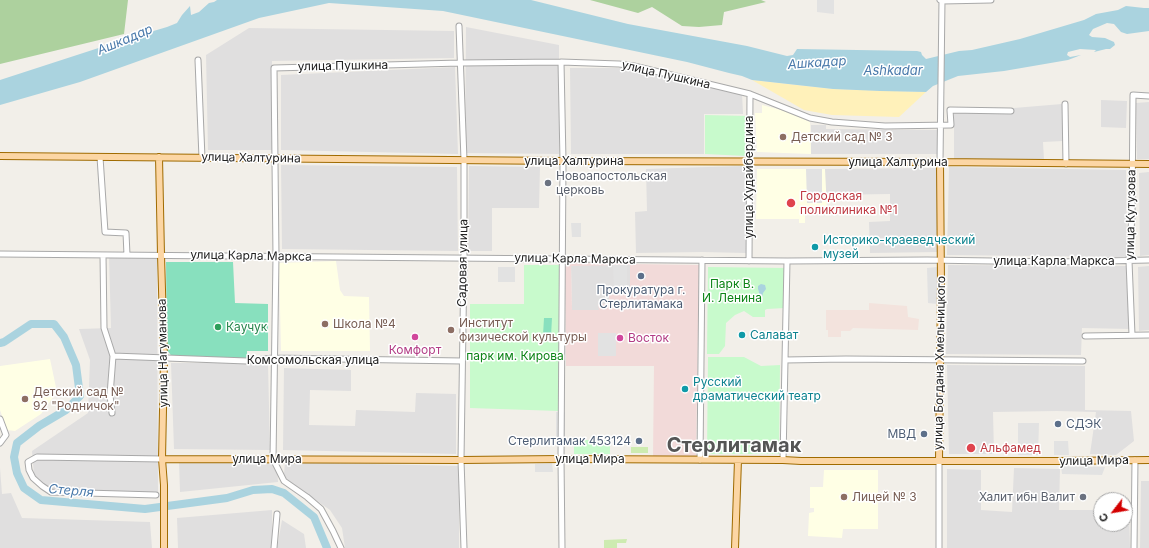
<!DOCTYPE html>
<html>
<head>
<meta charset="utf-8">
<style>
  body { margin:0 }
  #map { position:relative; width:1149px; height:548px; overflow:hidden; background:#f2efe9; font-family:Inter,sans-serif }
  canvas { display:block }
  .north { position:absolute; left:1093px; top:492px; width:40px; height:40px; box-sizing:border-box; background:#fff; border:1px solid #a7a7a7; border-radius:50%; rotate:239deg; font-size:11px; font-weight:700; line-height:16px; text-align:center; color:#222 }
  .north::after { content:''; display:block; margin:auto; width:14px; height:18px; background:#d40000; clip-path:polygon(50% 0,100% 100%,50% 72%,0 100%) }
</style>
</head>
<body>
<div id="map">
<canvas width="1149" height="548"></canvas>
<div class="north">С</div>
</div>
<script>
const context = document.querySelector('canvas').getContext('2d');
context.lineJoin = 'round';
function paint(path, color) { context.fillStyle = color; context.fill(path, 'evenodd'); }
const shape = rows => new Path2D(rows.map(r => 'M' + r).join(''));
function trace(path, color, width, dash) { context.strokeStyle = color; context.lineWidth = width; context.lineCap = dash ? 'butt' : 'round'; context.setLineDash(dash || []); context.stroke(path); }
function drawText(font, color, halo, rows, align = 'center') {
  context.font = font + ' Inter,sans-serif'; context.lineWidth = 3; context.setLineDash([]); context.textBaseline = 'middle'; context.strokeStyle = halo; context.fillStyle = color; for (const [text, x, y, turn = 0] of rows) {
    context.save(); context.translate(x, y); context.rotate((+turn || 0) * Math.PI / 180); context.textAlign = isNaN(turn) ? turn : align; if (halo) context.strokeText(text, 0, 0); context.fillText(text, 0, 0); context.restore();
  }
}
paint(shape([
  [466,27,559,45,559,154,465,153],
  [249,28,454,31,454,58,272,61,272,150,208,150,206,55],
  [455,67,458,154,281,150,281,75],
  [570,68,635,68,742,93,743,114,704,114,704,154,571,154],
  [1101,100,1127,101,1126,128,1101,127],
  [1149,102,1149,159,1137,159,1136,103],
  [1062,104,1063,141,1043,142,1044,160,954,159,954,113],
  [811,125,826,125,826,129,937,130,937,154,811,154],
  [281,165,457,167,458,251,282,249],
  [469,166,540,167,539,208,492,208,492,251,468,251],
  [746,166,746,253,702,252,636,253,635,212,647,211,646,169,708,167],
  [949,167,1126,170,1127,257,947,255],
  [937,168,938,252,870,253,869,222,890,221,890,194,825,195,825,169],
  [1149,172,1149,255,1140,256,1139,173],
  [109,256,157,258,158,493,50,489,34,475,32,451,88,413,90,360,79,329,111,328],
  [571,265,630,265,630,293,610,293,609,300,599,310,572,311],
  [948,265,1129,266,1131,329,1082,328,1081,355,946,354],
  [1149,266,1149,330,1139,331,1138,267],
  [171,363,268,363,270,450,174,449],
  [947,365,1085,366,1085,410,1131,411,1134,441,1116,455,1090,454,1096,412,1057,411,993,412,994,454,949,454],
  [284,368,351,370,351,391,310,390,309,425,355,426,356,410,415,412,416,393,456,394,456,454,283,450],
  [179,461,277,463,278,482,180,492],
  [285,462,459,466,459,548,345,548,342,528,330,510,286,479,284,474],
  [0,468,2,494,11,493,22,518,150,522,152,548,0,548],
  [1014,468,1060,469,1059,510,1101,510,1101,524,1125,524,1125,509,1129,509,1130,548,947,548,947,469,981,470,981,510,1012,512],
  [1141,481,1149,481,1149,548,1140,548],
  [272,510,272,548,178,548,177,518],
  [282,520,304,534,306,548,277,548]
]), '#e0dfdf');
paint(shape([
  [565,263,699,265,696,457,653,457,654,366,566,366],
  [630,265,630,293,609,293,609,301,606,304,598,304,599,310,572,310,571,266]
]), '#f2dad9');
paint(shape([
  [762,105,785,111,810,122,811,154,757,152,755,113,762,113],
  [757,169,825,169,827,210,805,210,805,223,799,223,799,219,756,219],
  [336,261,340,290,344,296,369,297,370,351,281,351,279,263],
  [50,359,57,392,41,414,15,431,7,430,0,410,0,366],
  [824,470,878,470,878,529,843,529,842,538,808,536,809,513,814,512,814,508,810,508,810,487,823,487]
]), '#ffffe5');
paint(shape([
  [869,303,907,306,908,317,919,319,918,330,853,328,850,331,841,331,841,337,828,337,828,330,826,330,826,310,869,310]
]), '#f3e3dd');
paint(shape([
  [631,447,648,447,648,453,631,453],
  [627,539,626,543,617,543,617,548,604,548,604,540]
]), '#cdebb0');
paint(shape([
  [0,0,128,0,124,34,0,64],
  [590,0,761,0,766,2,724,12,722,25,699,27,682,26,652,7,638,13]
]), '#add19e');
paint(shape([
  [752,80,833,89,926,92,899,117,832,115,804,110]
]), '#fff1ba');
paint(shape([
  [705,115,747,116,746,156,705,154],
  [524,265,560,265,559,411,470,408,470,304,524,304],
  [708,267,786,268,785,308,767,309,765,310,765,317,753,317,744,311,735,315,726,323,725,346,719,354,707,354],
  [708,357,744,357,761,366,780,365,779,454,707,454],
  [574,440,610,440,610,454,574,454]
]), '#c8facc');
paint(shape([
  [166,262,233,262,235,303,268,304,268,351,247,351,247,359,173,358,167,350],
  [544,318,552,318,551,336,543,335]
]), '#88e0be');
paint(shape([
  [817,0,834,0,834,14,817,12],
  [806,169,822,169,822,203,807,203],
  [571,223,581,223,581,237,572,237],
  [613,265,627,265,627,290,614,290],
  [498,267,515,267,515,282,498,282],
  [937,267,937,304,928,303,927,268],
  [598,333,616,333,616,356,598,356],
  [556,412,565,412,565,443,556,444],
  [1018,423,1039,423,1038,455,1018,455],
  [1054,441,1068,441,1069,455,1054,455],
  [552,463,553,472,535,472,535,464],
  [1061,466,1105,467,1102,475,1062,474]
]), '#e2e2e2');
paint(shape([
  [217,0,531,0,628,24,747,46,787,56,793,55,797,49,917,51,921,52,922,55,926,59,959,51,972,50,1020,39,1084,20,1096,14,1118,10,1126,6,1144,8,1149,8,1149,31,1127,34,1121,32,1114,24,1107,23,1093,29,1089,35,1092,37,1105,38,1114,42,1115,45,1110,49,1106,49,1094,52,1096,50,1080,49,1068,52,1067,55,1070,57,1081,55,1068,60,1004,71,958,76,933,86,926,92,880,91,833,89,752,80,742,76,729,73,687,62,443,11,329,3,259,18,80,82,0,105,0,80,117,42,126,41,130,38,167,27,177,23,182,15,190,6,191,15,199,12,209,3,214,2],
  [761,284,765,285,766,289,763,293,761,303,759,304,758,302,759,292,758,289,758,286]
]), '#aad3df');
trace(shape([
  [0,343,4,342,31,324,54,324,64,337,76,365,80,396,66,410,39,426,17,443,14,457,17,473,24,488,41,500,145,509,227,498,253,490,272,489,284,493,314,517,327,548]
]), '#aad3df', 8);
const minor = shape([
  [940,0,942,1,991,0],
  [459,26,464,160,464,258,461,460,464,548],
  [198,60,202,158],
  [561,62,563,161,561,459,562,548],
  [1065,104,1066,164],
  [100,157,105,232,126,233,127,255],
  [940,162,942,0],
  [0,254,787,261,927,260,1058,262,1149,260],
  [103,255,104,328,113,356,247,361,273,358,462,361],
  [749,261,750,94],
  [1132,335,1129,261,1132,215,1133,95,1149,96],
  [1085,336,1149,335],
  [785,360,846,359,1083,361],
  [112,413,110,395,113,356],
  [0,419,6,435,0,443],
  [700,460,702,260],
  [783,460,787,261],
  [156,495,51,492,42,486,33,478,29,470,28,462,37,457,162,459],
  [274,548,277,514],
  [341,548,333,531,321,509,307,497,284,481,273,459,276,257,274,68,460,63,561,62,619,64,634,66,750,94,810,118,832,122,885,126,951,125,950,110,1011,111],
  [939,548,939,461],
  [1134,548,1135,460]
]);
const major = shape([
  [0,156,563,161,940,162,1149,164],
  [159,157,161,255,164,359,162,459,164,485,164,548],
  [162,459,461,460,561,459,783,460,801,461,1059,461,1149,460],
  [939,461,941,285,940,162],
  [735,548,738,460]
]);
trace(minor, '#a9a9a9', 7);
trace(major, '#a06b00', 8);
trace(minor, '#fff', 5);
trace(major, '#fcd6a4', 6);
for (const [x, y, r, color] of [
  [783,137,4,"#8d6e63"],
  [548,183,4,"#6b7280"],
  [791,203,5,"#e0444e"],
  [815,247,4,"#0f9aa8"],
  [641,276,4,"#5c6f8a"],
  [325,324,4,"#8d6e63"],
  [218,327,4,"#2e9e5b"],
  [451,330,4,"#8d6e63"],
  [742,335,4,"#0f9aa8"],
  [415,337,4,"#d1479c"],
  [620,338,4,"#d1479c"],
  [685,389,4,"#0f9aa8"],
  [25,399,4,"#8d6e63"],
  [1058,424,4,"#5c6f8a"],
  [924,434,4,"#5c6f8a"],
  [639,441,4,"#5c6f8a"],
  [971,448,5,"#e0444e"],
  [844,497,4,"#8d6e63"],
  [1083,497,4,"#6b7280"]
]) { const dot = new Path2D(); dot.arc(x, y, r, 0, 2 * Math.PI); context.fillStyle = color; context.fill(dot); trace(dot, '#fff', 1.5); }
drawText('12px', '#222', '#fff', [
  ["улица Пушкина",343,66,-1],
  ["улица Пушкина",666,75,13],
  ["улица Халтурина",251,158,1],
  ["улица Халтурина",574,161],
  ["улица Халтурина",898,162],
  ["улица Худайбердина",749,177,-90],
  ["улица Кутузова",1131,215,-89],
  ["улица Карла Маркса",251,256,1],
  ["улица Карла Маркса",575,259,1],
  ["улица Карла Маркса",1054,261],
  ["Садовая улица",463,263,-89],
  ["улица Нагуманова",163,353,-91],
  ["Комсомольская улица",313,360],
  ["улица Богдана Хмельницкого",940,363,-89],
  ["улица Мира",267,459],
  ["улица Мира",590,459],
  ["улица Мира",1094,461,-1]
]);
drawText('12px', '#785e54', '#fff', [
  ["Детский сад № 3",791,137],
  ["Институт",459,323],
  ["физической культуры",459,337],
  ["Школа №4",333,324],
  ["Детский сад №",33,392],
  ["92 \"Родничок\"",33,406],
  ["Лицей № 3",852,497]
], 'left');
drawText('12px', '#5b616d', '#fff', [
  ["Новоапостольская",556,176],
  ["церковь",556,190],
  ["Халит ибн Валит",1075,497,"right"]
], 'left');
drawText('12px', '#be3a42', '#fff', [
  ["Городская",800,196],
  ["поликлиника №1",800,210],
  ["Альфамед",980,448]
], 'left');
drawText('12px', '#0d838f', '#fff', [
  ["Историко-краеведческий",823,240],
  ["музей",823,254],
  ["Салават",750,335],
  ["Русский",693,382],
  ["драматический театр",693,396]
], 'left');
drawText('12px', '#0c8416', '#fff', [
  ["Парк В.",732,284],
  ["И. Ленина",732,298],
  ["парк им. Кирова",515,356]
]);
drawText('12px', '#4e5e75', '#fff', [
  ["Прокуратура г.",641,290,"center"],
  ["Стерлитамака",641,304,"center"],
  ["СДЭК",1066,424,"left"],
  ["МВД",916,434],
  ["Стерлитамак 453124",631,441]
], 'right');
drawText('12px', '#27864d', '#fff', [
  ["Каучук",226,327]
], 'left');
drawText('12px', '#b23c85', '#fff', [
  ["Восток",628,338],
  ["Комфорт",415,350,"center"]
], 'left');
drawText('italic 13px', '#4a7aab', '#fff', [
  ["Ашкадар",125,40,-23],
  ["Ашкадар",817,63,-4],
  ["Ashkadar",893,71],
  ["Стерля",71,491,5]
]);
drawText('bold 20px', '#555', '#fff', [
  ["Стерлитамак",734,446]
]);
</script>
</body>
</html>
